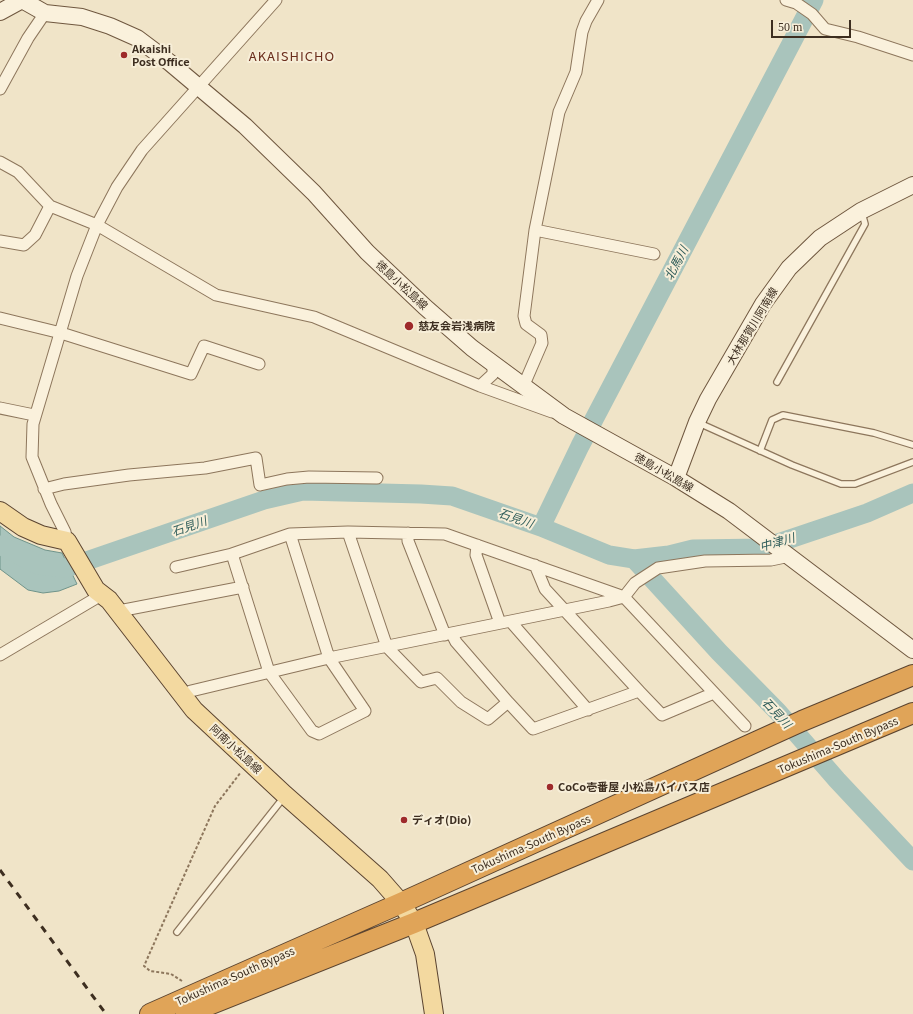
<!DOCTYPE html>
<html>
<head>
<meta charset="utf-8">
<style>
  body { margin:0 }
  #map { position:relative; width:913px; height:1014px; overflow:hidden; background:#f0e4c8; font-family:Georgia,serif }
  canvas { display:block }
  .scale { position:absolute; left:771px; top:20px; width:80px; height:18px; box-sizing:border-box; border:2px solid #3d2e20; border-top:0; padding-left:5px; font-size:12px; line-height:14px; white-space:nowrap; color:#3d2e20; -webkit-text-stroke:3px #f7eed8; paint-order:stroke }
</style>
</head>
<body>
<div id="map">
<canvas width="913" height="1014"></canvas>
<div class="scale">50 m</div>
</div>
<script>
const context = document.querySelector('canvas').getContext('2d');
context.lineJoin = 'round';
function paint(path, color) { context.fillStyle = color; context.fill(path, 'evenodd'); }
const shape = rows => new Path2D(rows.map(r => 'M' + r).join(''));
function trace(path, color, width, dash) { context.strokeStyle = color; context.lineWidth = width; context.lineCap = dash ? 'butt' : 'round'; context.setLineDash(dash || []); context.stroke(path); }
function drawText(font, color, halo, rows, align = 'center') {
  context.font = font + ' Georgia,"Noto Sans JP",serif'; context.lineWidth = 4; context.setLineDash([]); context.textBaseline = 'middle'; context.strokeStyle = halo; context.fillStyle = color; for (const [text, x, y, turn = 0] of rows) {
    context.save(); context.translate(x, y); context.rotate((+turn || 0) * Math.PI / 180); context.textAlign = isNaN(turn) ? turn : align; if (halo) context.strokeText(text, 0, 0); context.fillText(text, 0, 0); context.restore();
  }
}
const water = shape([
  [0,526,14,537,45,550,62,553,77,584,59,591,43,593,28,590,0,569,0,526]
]);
paint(water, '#a9c4bc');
trace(water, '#6f938a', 1);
trace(shape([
  [541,527,580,446,814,0],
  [0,545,38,565,66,568,264,500,303,491,421,494,452,496,541,527,609,555,634,559,669,555,693,549,763,548,867,513,913,493],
  [635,560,719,652,778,712,837,780,913,861]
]), '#a9c4bc', 19);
const lane = shape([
  [777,382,865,224,862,213],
  [699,423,792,465,841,484,855,484,913,462],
  [760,451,772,420,783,415,874,433,913,445],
  [177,932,284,797]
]);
const street = shape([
  [786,0,796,3,812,14,825,29,858,37,913,55],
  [0,89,28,38,45,13],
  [0,162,18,172,50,206],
  [535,230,654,254],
  [0,241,24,245,35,235,50,206,97,225,216,295,314,317,480,386,552,412],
  [0,318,61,333,191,374,204,346,259,364],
  [480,386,493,374,493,364],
  [523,387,542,343,541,335,526,324,524,316,535,230,559,112,576,72,582,32,586,21,598,0],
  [0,408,34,415],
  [44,489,64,484,129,475,205,468,256,458,260,485,287,479,309,477,377,478],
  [348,532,387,647,421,682,437,678,461,702,488,719,508,702,456,642,452,634],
  [408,533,408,541,445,635],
  [290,534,329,658,365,711,319,734,312,731,269,672,232,554,290,534,348,532,445,534,624,597,745,726],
  [67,541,65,532,51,504,32,457,33,424,77,276,97,225,117,187,142,150,276,0],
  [477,545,476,555,500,623],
  [176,567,232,554],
  [119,613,124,610,243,587],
  [511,622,588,710],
  [0,655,103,594],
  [639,691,662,715,714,693],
  [183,696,191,691,329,658,609,601,624,597,635,583,658,568,705,561,771,560,790,556],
  [508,702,533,729,639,691,545,589,535,565]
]);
const secondary = shape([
  [22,0,45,13,82,17,110,26,137,38,169,62,245,126,314,193,367,252,425,307,472,348,564,416,676,478,729,511,913,650],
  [0,12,22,0],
  [676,478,697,422,708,399,763,304,789,268,820,238,861,211,913,185]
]);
const primary = shape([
  [0,511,23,527,41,535,67,541,96,590,109,600,194,710,285,795,380,879,401,903,414,923,425,954,434,1014]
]);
const highway = shape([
  [150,1014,401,903,802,721,913,675],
  [186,1014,414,923,913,713]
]);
trace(lane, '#8d765c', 8);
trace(street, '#8d765c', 13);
trace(secondary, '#6f573f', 18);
trace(primary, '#5b4430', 20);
trace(highway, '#5b4430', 22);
trace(shape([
  [182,981,171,974,150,971,144,966,215,806,241,772]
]), '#8d765c', 2, [3, 2]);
trace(lane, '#faf1dc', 5.5);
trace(street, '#faf1dc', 11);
trace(secondary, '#faf1dc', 16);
trace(primary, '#f3d9a0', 18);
trace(highway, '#e0a458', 20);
trace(shape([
  [0,870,106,1014]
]), '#3d2e20', 3, [7, 7]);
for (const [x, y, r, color] of [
  [124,55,4,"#9e2a2b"],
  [409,326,5,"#9e2a2b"],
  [550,787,4,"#9e2a2b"],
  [404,820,4,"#9e2a2b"]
]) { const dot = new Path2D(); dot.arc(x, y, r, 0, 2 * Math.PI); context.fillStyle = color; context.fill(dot); trace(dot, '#f7eed8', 1.5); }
drawText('bold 11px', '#3d2e20', '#f7eed8', [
  ["Akaishi",132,49],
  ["Post Office",132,62],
  ["慈友会岩浅病院",418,326],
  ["CoCo壱番屋 小松島バイパス店",558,787],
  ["ディオ(Dio)",412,820]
], 'left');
drawText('11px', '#3d2e20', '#f7eed8', [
  ["徳島小松島線",402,285,43],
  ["大林那賀川阿南線",752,326,-59],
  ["徳島小松島線",664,472,30],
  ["Tokushima-South Bypass",838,745,-23],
  ["阿南小松島線",236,749,43],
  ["Tokushima-South Bypass",531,844,-24],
  ["Tokushima-South Bypass",235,976,-24]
]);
drawText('italic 12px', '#2f5d5a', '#f7eed8', [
  ["北馬川",676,263,-62],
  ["石見川",516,518,19],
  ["石見川",189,526,-19],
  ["中津川",777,542,-16],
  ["石見川",777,713,47]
]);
context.letterSpacing = '1px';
drawText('13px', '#6b2e1e', '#f7eed8', [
  ["AKAISHICHO",292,56]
]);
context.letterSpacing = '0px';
</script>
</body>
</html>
